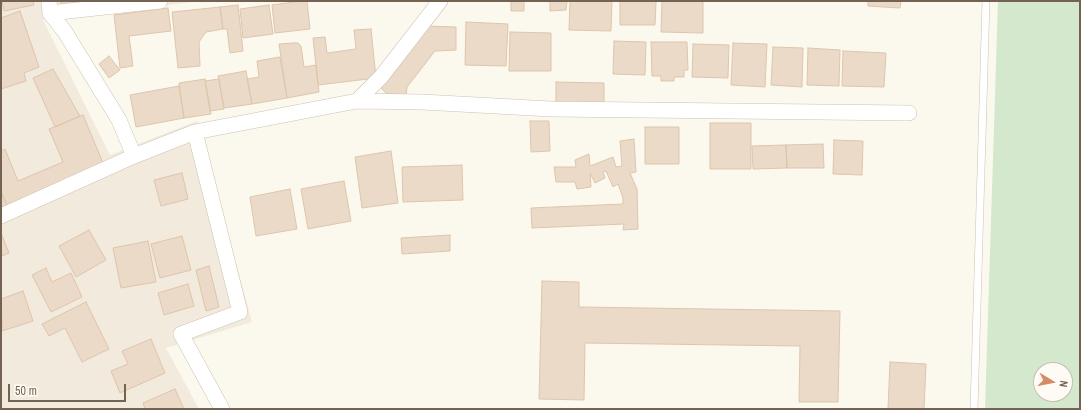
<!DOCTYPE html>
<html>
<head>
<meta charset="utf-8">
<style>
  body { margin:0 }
  #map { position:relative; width:1081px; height:410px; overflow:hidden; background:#fbf8ee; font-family:"Archivo Narrow",sans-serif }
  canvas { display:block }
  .frame { position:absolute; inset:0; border:2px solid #746352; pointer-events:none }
  .north { position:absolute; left:1033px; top:362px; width:40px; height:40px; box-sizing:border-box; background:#fefbf4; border:1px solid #c7beb3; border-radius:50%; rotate:100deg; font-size:11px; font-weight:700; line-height:16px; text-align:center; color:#746352 }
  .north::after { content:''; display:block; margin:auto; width:14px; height:18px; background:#d58b63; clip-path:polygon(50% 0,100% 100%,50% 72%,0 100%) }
  .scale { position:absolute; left:8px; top:384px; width:118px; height:18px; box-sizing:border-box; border:2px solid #746352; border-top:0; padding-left:5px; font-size:12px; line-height:14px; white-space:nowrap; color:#746352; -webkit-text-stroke:3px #fefbf4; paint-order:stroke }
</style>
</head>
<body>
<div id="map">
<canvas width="1081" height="410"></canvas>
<div class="frame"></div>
<div class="north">N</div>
<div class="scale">50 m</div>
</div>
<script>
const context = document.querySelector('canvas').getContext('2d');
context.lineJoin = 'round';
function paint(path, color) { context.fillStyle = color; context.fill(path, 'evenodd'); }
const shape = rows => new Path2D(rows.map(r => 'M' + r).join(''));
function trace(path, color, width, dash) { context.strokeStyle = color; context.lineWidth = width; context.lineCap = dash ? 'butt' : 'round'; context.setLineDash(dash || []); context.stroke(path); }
paint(shape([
  [1,1,201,1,43,20,110,155,197,121,252,322,166,348,199,409,1,409]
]), '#f2ebdd');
paint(shape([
  [998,1,1080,1,1080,409,985,409],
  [1041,370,1065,370,1065,394,1041,394]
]), '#d4e8cd');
const building = shape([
  [2,1,33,1,34,5,4,11,2,1],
  [61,1,114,1,61,8,61,1],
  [301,1,307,1,310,29,275,33,272,5,301,1],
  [511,1,524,1,524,11,511,11,511,1],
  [550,1,567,1,566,10,550,11,550,1],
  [570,1,612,1,611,31,569,30,570,1],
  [620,1,656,1,655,25,620,25,620,1],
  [662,1,703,1,703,33,661,32,662,1],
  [868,1,901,1,900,8,868,6,868,1],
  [238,5,243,51,230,53,227,29,223,29,220,7,238,5],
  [269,5,273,34,243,38,240,9,269,5],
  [220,7,223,29,206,32,199,42,200,66,178,68,172,12,220,7],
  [168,8,171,31,129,36,133,66,120,68,114,15,168,8],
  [20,11,39,67,24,73,26,81,1,89,1,18,20,11],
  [466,22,508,24,506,66,465,65,466,22],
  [425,26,456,27,456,50,435,51,407,87,406,95,387,94,382,89,383,79,425,26],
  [371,29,376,78,318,85,313,38,325,37,327,53,356,49,354,30,371,29],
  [510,32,551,33,551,71,509,71,510,32],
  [614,41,646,42,645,75,613,74,614,41],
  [651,42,687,42,688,70,684,70,684,77,674,77,674,81,661,81,661,76,652,76,651,42],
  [294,43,298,43,301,46,304,67,316,65,319,92,287,98,279,44,294,43],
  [733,43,767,44,765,87,731,85,733,43],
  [693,44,729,45,728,78,692,77,693,44],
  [773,47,803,48,802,87,771,85,773,47],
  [808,48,840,50,839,86,807,85,808,48],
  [843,51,886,53,884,87,842,86,843,51],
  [109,56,120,70,109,78,99,64,109,56],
  [280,57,287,98,252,104,247,79,259,77,257,61,280,57],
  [53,69,80,116,55,127,33,78,53,69],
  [246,71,252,104,224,108,218,76,246,71],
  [205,79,211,114,184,118,179,83,205,79],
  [219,79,224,109,210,111,205,81,219,79],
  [556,82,604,83,604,106,556,105,556,82],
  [179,86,184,118,136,127,130,95,179,86],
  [83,115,103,163,7,205,1,192,1,151,5,149,18,181,63,162,49,129,83,115],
  [530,121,549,121,550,151,531,152,530,121],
  [710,123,751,123,751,169,710,169,710,123],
  [645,127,679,127,679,164,645,164,645,127],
  [634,139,636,172,630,173,637,189,638,229,623,230,624,224,532,228,531,208,623,204,623,198,618,184,613,187,606,171,603,172,605,178,595,183,590,173,591,187,577,189,575,182,556,182,554,167,576,167,575,160,589,154,590,166,613,157,616,167,622,166,620,141,634,139],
  [834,140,863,141,862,175,833,174,834,140],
  [823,144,824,168,787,168,786,145,823,144],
  [786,145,787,168,753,169,752,146,786,145],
  [391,151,398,203,362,208,355,157,391,151],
  [462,165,463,200,403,202,402,167,462,165],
  [182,173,188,199,161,206,154,180,182,173],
  [344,181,351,221,308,229,301,189,344,181],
  [290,189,297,229,256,236,250,197,290,189],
  [1,192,7,205,1,207,1,192],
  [89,230,106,260,76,277,59,246,89,230],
  [1,233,9,253,1,256,1,233],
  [450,235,450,251,402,254,401,238,450,235],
  [182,236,191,270,160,278,151,244,182,236],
  [148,241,156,282,121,288,113,248,148,241],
  [209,266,219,307,206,311,196,270,209,266],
  [46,268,52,282,71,273,82,297,51,312,32,275,46,268],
  [542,281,579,282,579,307,840,311,838,402,799,402,800,346,585,343,584,400,539,399,542,281],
  [188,284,194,306,164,315,158,293,188,284],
  [23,291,33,321,2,331,1,299,23,291],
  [86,302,109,349,82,362,65,328,49,336,42,324,86,302],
  [151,339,165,373,120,393,111,371,128,364,122,351,151,339],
  [890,362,926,364,924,409,888,409,890,362],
  [175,389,184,409,145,409,143,403,175,389]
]);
paint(building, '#ebdac7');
trace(building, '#dec5ab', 1);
const service = shape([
  [974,409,986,1]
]);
const minor = shape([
  [49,1,50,13,65,32,119,120,134,156],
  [50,13,160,1],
  [357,101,422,102,551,109,909,113],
  [195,132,240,312,181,334,222,409],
  [1,216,134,156,195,132,357,101,381,77,440,1]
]);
trace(service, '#cdc2b4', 8);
trace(minor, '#cdc2b4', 16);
trace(service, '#fff', 7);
trace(minor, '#fff', 15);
</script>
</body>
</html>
